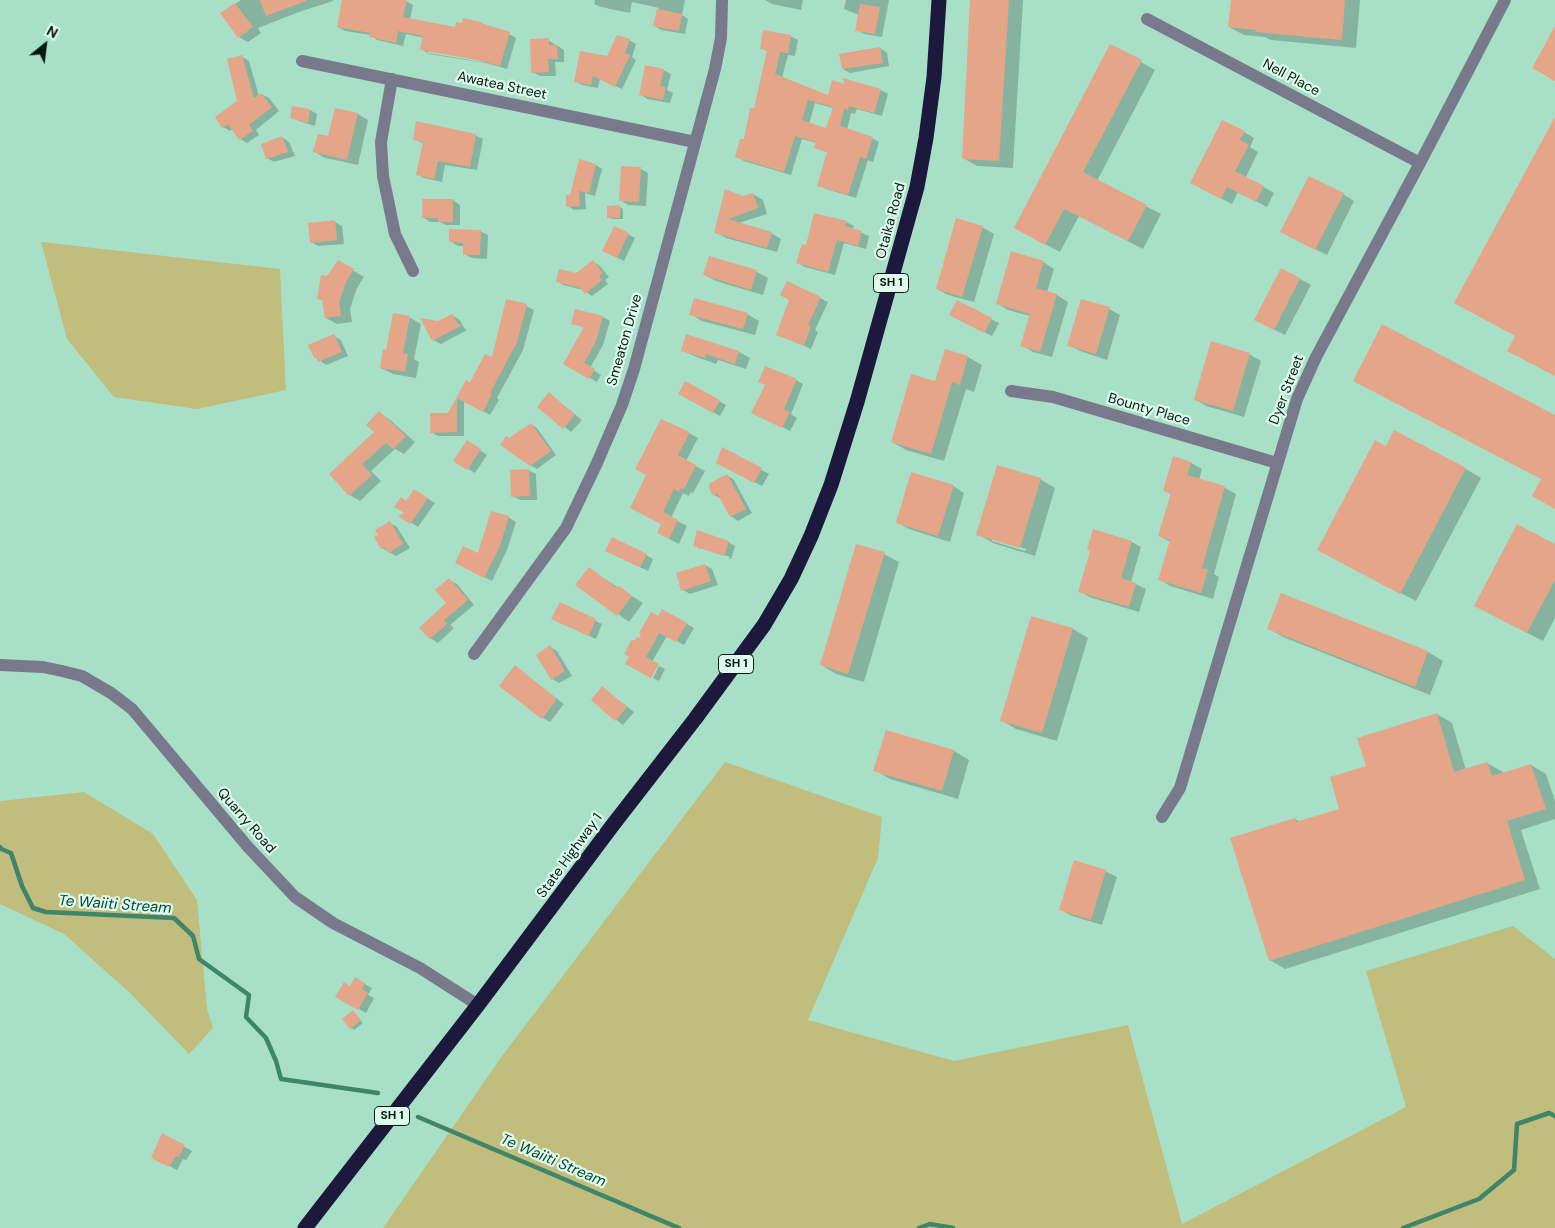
<!DOCTYPE html>
<html>
<head>
<meta charset="utf-8">
<style>
  body { margin:0 }
  #map { position:relative; width:1555px; height:1228px; overflow:hidden; background:#a8e0c7; font-family:"DM Sans",sans-serif }
  canvas { display:block }
  .north { position:absolute; left:20px; top:20px; width:50px; height:50px; -webkit-text-stroke:4px #defaed; paint-order:stroke; rotate:29deg; font-size:14px; font-weight:700; line-height:20px; text-align:center; color:#041911 }
  .north::after { content:''; display:block; margin:auto; width:18px; height:22px; background:#041911; clip-path:polygon(50% 0,100% 100%,50% 72%,0 100%) }
</style>
</head>
<body>
<div id="map">
<canvas width="1555" height="1228"></canvas>
<div class="north">N</div>
</div>
<script>
const context = document.querySelector('canvas').getContext('2d');
context.lineJoin = 'round';
function paint(path, color) { context.fillStyle = color; context.fill(path, 'evenodd'); }
const shape = rows => new Path2D(rows.map(r => 'M' + r).join(''));
function trace(path, color, width, dash) { context.strokeStyle = color; context.lineWidth = width; context.lineCap = dash ? 'butt' : 'round'; context.setLineDash(dash || []); context.stroke(path); }
function drawText(font, color, halo, rows, align = 'center') {
  context.font = font + ' "DM Sans",sans-serif'; context.lineWidth = 4.5; context.setLineDash([]); context.textBaseline = 'middle'; context.strokeStyle = halo; context.fillStyle = color; for (const [text, x, y, turn = 0] of rows) {
    context.save(); context.translate(x, y); context.rotate((+turn || 0) * Math.PI / 180); context.textAlign = isNaN(turn) ? turn : align; if (halo) context.strokeText(text, 0, 0); context.fillText(text, 0, 0); context.restore();
  }
}
paint(shape([
  [41,242,280,269,286,390,197,409,114,397,67,339],
  [725,762,882,817,878,858,808,1020,954,1061,1128,1025,1182,1224,1406,1107,1366,971,1513,926,1555,959,1555,1228,383,1228,502,1056],
  [84,792,153,834,197,900,207,1009,213,1028,189,1054,130,993,64,934,0,904,0,801]
]), '#c0bd7d');
paint(shape([
  [241,0,333,0,333,1,299,12,258,28,261,33,248,42,239,37,222,13],
  [343,0,406,1,413,5,410,20,456,29,488,27,509,34,516,38,507,69,486,63,429,54,421,49,424,38,406,34,403,46,377,40,371,35,345,31,338,27],
  [428,50,484,59,483,62,428,53],
  [595,0,685,0,682,15,688,19,685,34,661,30,655,26,659,8,632,2,630,13,601,7,594,4],
  [765,0,803,0,801,10,772,4],
  [846,0,889,0,882,37,864,34,857,30,859,15,844,9],
  [971,0,1023,0,1013,168,977,166,963,158],
  [1232,0,1360,0,1356,48,1271,40,1265,37,1244,35,1229,27],
  [790,36,798,40,795,56,788,55,782,78,829,96,846,85,881,90,888,94,882,116,857,109,855,114,851,113,847,130,872,138,879,142,873,162,868,160,856,198,826,189,818,185,828,153,816,147,817,143,802,139,791,175,744,161,737,157,744,141,755,110,768,52,762,48],
  [815,103,833,108,827,129,809,124],
  [548,40,564,50,564,62,555,62,556,76,540,76,532,72],
  [629,40,636,44,632,57,636,60,622,89,600,79,598,88,582,85,576,81],
  [880,48,887,53,889,66,850,73,843,69],
  [241,56,249,61,259,96,261,94,269,98,279,111,256,130,259,135,247,143,240,139,233,129,230,131,223,127,239,102],
  [1141,62,1155,70,1097,181,1161,214,1143,249,1079,216,1060,252,1030,236],
  [663,70,671,74,667,90,673,93,670,103,647,99,640,94],
  [293,107,310,110,317,114,315,126,299,121,291,117],
  [358,114,368,120,358,165,325,158,315,152],
  [1244,132,1254,138,1250,147,1258,152,1246,177,1274,193,1267,207,1238,192,1232,204,1202,189],
  [475,135,483,139,477,170,445,165,442,182,424,178,417,174,424,144,414,139],
  [282,137,289,142,295,156,274,162,267,158],
  [580,161,596,165,602,169,595,196,585,193,586,209,574,210,568,206],
  [641,169,648,173,646,206,628,205,620,200],
  [753,194,763,200,767,214,739,223,771,233,781,239,777,252,726,238,716,232,743,198],
  [1343,194,1354,201,1327,255,1293,238],
  [423,200,453,200,460,205,460,225,446,225,440,222,430,222,423,217],
  [620,207,623,209,623,219,612,219,608,217],
  [335,222,342,226,344,244,318,246,311,242],
  [846,222,854,226,853,229,869,236,866,249,844,243,835,275,805,267,798,263,807,246],
  [982,227,994,234,974,302,948,295,937,289],
  [480,231,488,235,487,259,472,258,464,254,464,246,458,246,450,241],
  [628,234,635,238,624,261,603,251],
  [710,258,757,272,768,278,763,295,716,281,705,275],
  [339,262,364,277,357,288,350,309,352,322,337,324,326,318,323,301,319,299,328,278],
  [593,262,599,265,609,277,605,280,608,284,592,296,583,290,563,285,557,281,577,275],
  [1043,262,1054,269,1047,292,1057,295,1068,302,1052,357,1033,352,1022,345,1030,316,1008,310,997,303],
  [1282,269,1311,285,1285,335,1267,326],
  [820,298,828,302,815,330,818,332,811,349,777,334],
  [526,306,534,310,523,350,497,398,499,400,490,415,464,401,464,436,438,436,431,432,449,414,467,382,471,384,493,359],
  [1109,309,1120,315,1107,360,1080,351,1069,345],
  [691,314,747,314,759,321,755,335,702,321],
  [452,315,460,320,464,328,467,330,441,344,433,340],
  [409,317,421,324,414,359,419,362,416,378,393,374,381,368,387,351],
  [603,317,610,321,603,345,590,368,601,375,597,382,565,363,585,328,573,323],
  [958,319,991,319,999,323,992,336],
  [334,336,341,340,348,356,326,365,315,357],
  [682,350,739,352,750,358,746,369,718,360,716,364,694,356],
  [946,350,968,357,982,365,974,392,966,389,944,461,906,450,892,442,936,383],
  [1249,354,1261,361,1244,417,1206,406,1195,399],
  [796,380,803,384,791,414,797,418,790,431,760,416],
  [686,383,726,405,720,416,679,394],
  [550,394,582,420,571,432,539,407],
  [379,413,389,419,415,442,404,454,395,449,371,471,381,481,360,501,350,495,330,474,376,432],
  [531,424,537,428,556,455,537,469,530,465,510,439],
  [689,433,698,438,686,461,705,471,693,493,691,492,689,496,683,493,671,518,687,526,679,544,667,538,662,524,632,508],
  [474,446,487,455,475,473,468,469],
  [1387,447,1466,469,1481,478,1416,601,1334,558],
  [723,449,769,474,762,486,725,467],
  [1174,458,1191,463,1202,469,1199,480,1225,488,1236,494,1214,574,1219,577,1213,599,1170,586,1159,579,1170,542,1160,536,1172,495,1164,490],
  [528,470,536,474,537,500,520,500,512,496],
  [727,475,734,480,752,513,738,521,731,516,722,499,714,495],
  [1040,479,1055,488,1035,556,993,543,978,534],
  [992,538,1026,549,1025,551,992,541],
  [953,486,964,493,950,542,909,529,898,523],
  [422,495,435,503,418,527,401,516,406,513,407,502],
  [508,517,516,522,507,550,492,581,464,567,478,555],
  [390,523,397,527,410,548,396,556,382,548],
  [728,542,735,546,731,559,729,559,730,557,700,547,700,549,694,545],
  [1132,542,1141,547,1131,582,1146,589,1139,612,1089,597,1080,591],
  [1555,546,1555,618,1543,641,1491,614],
  [884,554,899,562,864,682,836,674,821,665],
  [614,555,646,555,653,559,648,571],
  [705,565,712,569,718,585,690,594,683,590],
  [589,569,643,603,629,622,577,585],
  [449,580,457,584,474,605,450,625,454,628,438,643,430,638,447,603],
  [1282,595,1428,652,1443,661,1430,695,1283,637,1268,628],
  [561,604,602,624,596,639,558,622],
  [663,610,694,628,684,645,667,636,652,662,650,677,635,643,639,640],
  [1032,617,1073,629,1088,638,1057,741,1016,729,1001,720],
  [550,647,557,651,572,676,559,683,552,679],
  [659,666,665,669,659,681,653,678],
  [515,667,564,704,550,722,543,718],
  [603,688,634,712,623,725,592,700],
  [1437,714,1452,723,1466,770,1487,763,1503,772,1503,774,1531,765,1546,774,1555,801,1555,819,1521,830,1540,889,1285,969,1270,960,1295,819,1300,822,1341,810,1367,766],
  [886,731,954,751,969,760,958,799,890,779,875,770],
  [1105,871,1117,877,1102,925,1072,916,1061,910],
  [356,979,372,988,368,995,374,998,366,1013,337,997,351,988],
  [353,1012,363,1023,354,1030,351,1028],
  [163,1135,192,1151,186,1160,183,1159,177,1170,153,1157]
]), '#0003');
trace(shape([
  [0,847,1,849,11,853,22,886,33,908,46,912,174,918,193,936,199,959,249,995,246,1017,266,1038,276,1061,281,1079,378,1093],
  [418,1117,679,1228],
  [919,1228,930,1224,953,1228],
  [1403,1228,1479,1199,1514,1170,1517,1124,1549,1113,1555,1116]
]), '#3e856a', 4.5);
paint(shape([
  [260,0,306,0,306,1,266,16],
  [342,0,407,0,403,17,455,27,456,22,462,23,463,18,481,22,481,23,510,32,500,66,477,60,420,50,423,36,398,31,396,43,369,37,370,33,337,27],
  [970,0,1009,0,999,161,962,159],
  [1231,0,1345,0,1342,40,1255,32,1256,30,1228,27],
  [235,3,253,27,238,38,220,13],
  [860,4,880,7,875,34,855,31],
  [657,9,682,14,679,31,653,26],
  [1555,26,1555,81,1532,68],
  [763,30,791,35,788,53,780,52,775,74,828,95,832,80,844,84,843,78,881,89,874,113,849,106,848,110,844,109,840,126,873,137,866,159,860,157,848,195,817,186,827,152,814,148,816,142,795,136,784,172,735,157,740,139,744,139,750,108,754,108,767,50,760,49],
  [808,100,833,107,826,128,802,120],
  [617,35,630,39,625,53,630,55,615,87,593,76,591,85,574,82,580,51,607,56],
  [549,38,549,45,557,45,558,59,548,59,549,72,531,73,530,39],
  [1110,44,1142,60,1083,172,1147,205,1128,241,1064,209,1045,245,1014,228],
  [880,47,883,63,842,69,839,54],
  [242,55,254,98,261,93,272,107,249,125,253,131,239,140,228,124,222,128,215,117,237,101,227,59],
  [645,65,664,69,660,86,666,87,663,100,639,95],
  [292,106,310,109,308,123,290,118],
  [335,108,358,113,347,160,313,152,318,134,328,136],
  [1555,117,1555,376,1507,351,1515,336,1454,303],
  [1222,120,1245,131,1240,140,1249,145,1235,171,1264,186,1256,202,1227,187,1221,199,1190,183],
  [416,121,476,134,470,167,438,161,434,179,416,175,423,142,413,140],
  [282,136,288,152,266,159,261,144],
  [579,159,596,164,589,193,579,191,580,206,566,207,566,195,570,195],
  [621,166,641,167,639,202,619,201],
  [1309,176,1344,193,1315,250,1280,232],
  [725,189,743,196,753,193,758,208,728,219,772,232,767,248,714,233],
  [422,199,453,199,453,222,438,222,438,218,422,218],
  [620,205,620,218,607,218,607,206],
  [814,213,847,221,845,226,862,231,858,246,837,240,828,272,796,263,802,244,806,245],
  [956,218,983,226,962,297,936,289],
  [335,220,337,240,310,243,308,223],
  [614,226,629,233,617,258,602,251],
  [449,229,481,230,480,255,463,255,463,243,449,242],
  [1011,251,1044,261,1036,288,1057,294,1040,352,1020,346,1030,314,996,304],
  [709,256,757,270,751,290,703,275],
  [338,260,354,269,346,282,339,302,341,316,325,318,322,300,317,299,321,275,327,276],
  [593,260,603,273,599,276,602,280,585,294,580,288,556,282,559,269,576,273],
  [1281,268,1300,278,1274,330,1254,320],
  [787,281,821,297,808,325,811,326,804,346,776,335,789,300,780,295],
  [694,298,748,313,743,329,689,315],
  [506,299,527,304,516,346,515,346,490,393,492,394,483,412,457,398,457,432,430,433,430,413,448,413,466,380,470,382,485,354,492,357],
  [1081,299,1110,307,1096,354,1067,346],
  [957,300,992,318,984,333,949,315],
  [575,309,603,316,596,341,584,363,595,369,589,379,563,364,584,327,571,324],
  [393,313,410,316,403,353,408,354,405,372,380,368,383,349,386,350],
  [452,314,458,324,462,325,432,341,420,318,438,321],
  [1382,324,1555,415,1555,509,1532,496,1541,479,1353,381],
  [334,334,342,352,318,362,316,357,314,358,308,345],
  [686,334,739,351,735,364,706,354,705,358,681,351],
  [1211,341,1250,353,1233,411,1194,400],
  [945,349,968,356,960,385,952,382,931,454,891,442,911,374,935,381],
  [765,366,797,379,784,409,790,412,782,428,751,413,765,385,758,382],
  [685,381,720,400,713,413,678,394],
  [549,392,575,415,563,429,537,407],
  [379,411,406,436,393,449,386,443,362,464,372,475,349,496,329,474,374,432,366,425],
  [661,419,690,432,678,455,696,465,684,489,681,488,679,492,674,489,663,512,678,520,669,539,657,533,661,524,630,508,646,475,635,469],
  [531,423,551,451,530,466,500,445,506,436,509,438],
  [1394,430,1466,468,1400,594,1317,550,1375,440,1386,446],
  [467,440,481,449,467,470,453,461],
  [722,447,762,468,754,483,716,463],
  [1173,456,1191,462,1187,475,1225,486,1202,568,1208,569,1201,593,1158,580,1170,540,1158,536,1171,493,1163,491],
  [997,465,1041,478,1020,548,976,535],
  [529,469,530,496,511,497,510,470],
  [911,472,954,485,938,536,896,523],
  [727,474,746,509,730,517,717,493,713,496,709,488,710,483],
  [414,489,428,498,410,524,398,516,404,513,394,507,401,497,406,501],
  [491,511,509,516,500,546,484,578,455,563,463,546,478,553],
  [390,521,403,544,388,553,385,547,381,549,374,537,378,535,375,530],
  [1517,524,1555,544,1555,580,1527,633,1474,606],
  [1093,529,1132,541,1121,578,1136,583,1129,607,1078,592,1090,551,1087,550],
  [697,530,729,541,724,556,693,546],
  [612,537,647,554,640,567,605,551],
  [856,544,885,552,848,674,820,665],
  [705,564,711,581,681,591,676,573],
  [589,567,617,588,619,586,632,596,617,616,575,585],
  [449,578,468,600,444,620,447,624,430,639,419,628,446,603,435,590],
  [1281,593,1428,651,1415,687,1267,629],
  [560,602,596,619,589,636,551,619],
  [662,609,687,623,676,642,659,633,646,657,659,664,651,678,625,664,629,657,624,654,632,639,634,641,637,637,639,638,641,634,639,633,651,612,658,616],
  [1031,616,1073,628,1042,733,1000,721],
  [550,645,565,671,551,680,536,655],
  [515,665,557,699,542,719,499,686],
  [602,686,627,707,615,721,591,700],
  [1437,713,1454,772,1487,762,1492,776,1531,764,1546,809,1507,821,1525,880,1269,961,1230,838,1295,818,1296,822,1339,809,1330,777,1366,766,1357,738],
  [886,730,954,750,942,791,873,771],
  [1074,860,1106,870,1091,920,1059,910],
  [355,977,365,983,362,989,368,993,358,1010,335,997,344,982,350,986],
  [353,1010,361,1020,350,1029,342,1019],
  [162,1133,185,1145,179,1157,176,1156,169,1167,151,1158]
]), '#e4a589');
trace(shape([
  [1147,19,1420,163],
  [302,61,695,142],
  [392,79,381,142,383,176,395,234,413,271],
  [1011,391,1053,397,1277,463],
  [474,654,566,528,597,463,622,405,634,369,715,69,721,38,722,0],
  [0,665,43,667,62,671,82,676,111,693,132,709,248,847,295,897,333,923,420,968,478,1005],
  [1162,817,1180,788,1297,399,1316,357,1420,163,1505,0]
]), '#79798c', 12);
trace(shape([
  [305,1228,478,1005,612,826,695,719,764,625,791,579,811,536,831,485,857,402,917,187,926,138,934,77,939,0]
]), '#1d193d', 15);
for (const [x, y, w] of [
  [891,283,35],
  [736,664,35],
  [392,1116,35]
]) { const box = new Path2D(); box.roundRect(x - w / 2, y - 9.5, w, 19, 4); context.fillStyle = '#defaed'; context.fill(box); trace(box, '#041911', 1); }
drawText('bold 12px', '#041911', null, [
  ["SH 1",891,283],
  ["SH 1",736,664],
  ["SH 1",392,1116]
]);
drawText('14px', '#041911', '#defaed', [
  ["Nell Place",1291,78,28],
  ["Awatea Street",502,86,12],
  ["Otaika Road",891,221,-75],
  ["Smeaton Drive",625,340,-74],
  ["Dyer Street",1287,390,-69],
  ["Bounty Place",1149,410,16],
  ["Quarry Road",246,821,49],
  ["State Highway 1",570,856,-54]
]);
drawText('italic 15px', '#094633', '#defaed', [
  ["Te Waiiti Stream",115,905,4],
  ["Te Waiiti Stream",553,1161,23]
]);
</script>
</body>
</html>
